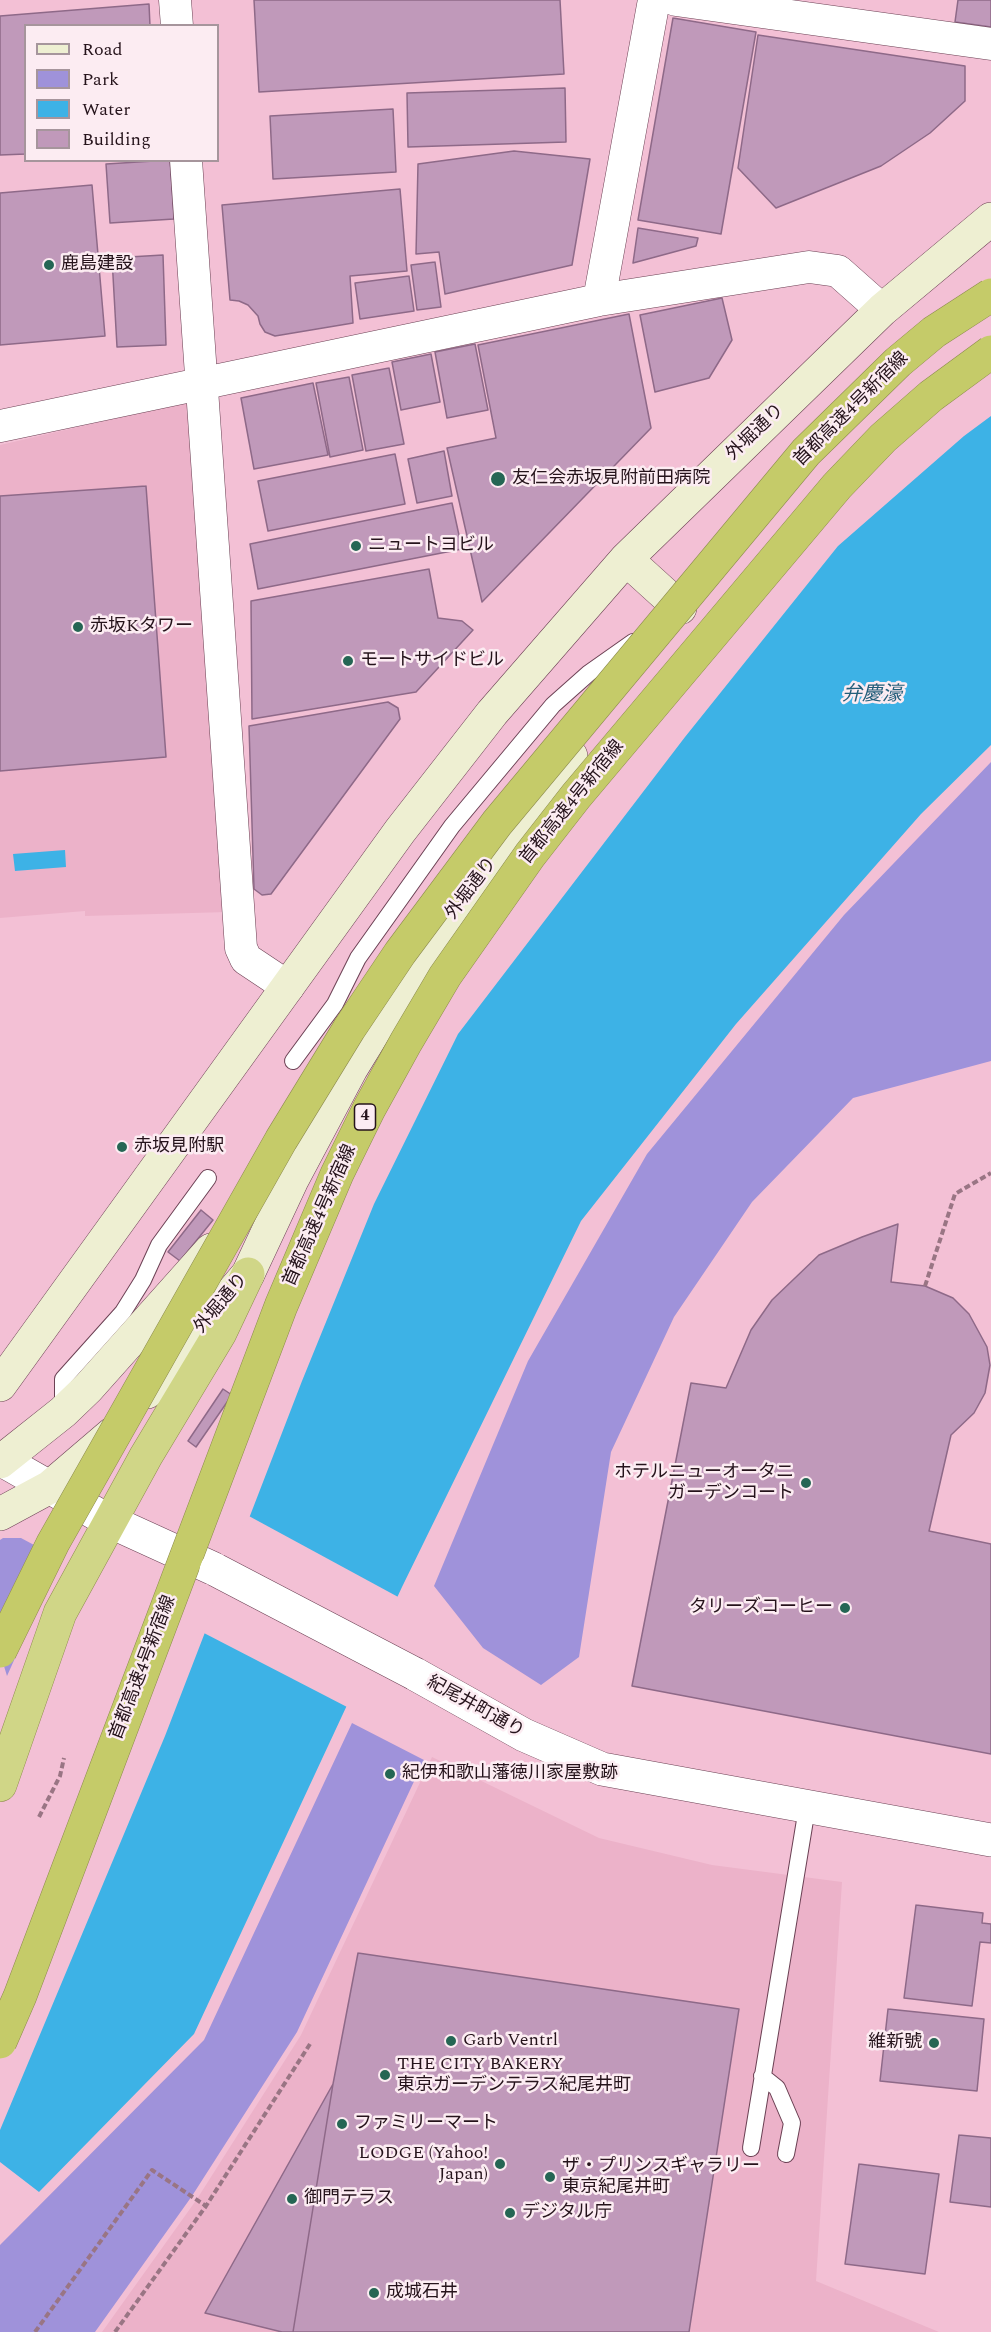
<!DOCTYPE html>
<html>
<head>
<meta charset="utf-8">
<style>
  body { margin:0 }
  #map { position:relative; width:991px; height:2332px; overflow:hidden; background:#f3c0d5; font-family:Spectral,serif }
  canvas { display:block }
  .legend { position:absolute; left:24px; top:24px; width:195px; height:138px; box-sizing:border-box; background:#fcecf2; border:2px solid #a6959c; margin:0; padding:8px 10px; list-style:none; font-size:18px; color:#25131b }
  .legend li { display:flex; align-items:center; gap:12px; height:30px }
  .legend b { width:30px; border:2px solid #a6959c }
</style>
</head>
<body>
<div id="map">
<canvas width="991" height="2332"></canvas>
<ul class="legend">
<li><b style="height:8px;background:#eeefd2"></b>Road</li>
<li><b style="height:16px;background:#9f92da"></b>Park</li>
<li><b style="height:16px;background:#3db2e6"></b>Water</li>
<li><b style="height:16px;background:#c099ba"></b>Building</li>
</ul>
</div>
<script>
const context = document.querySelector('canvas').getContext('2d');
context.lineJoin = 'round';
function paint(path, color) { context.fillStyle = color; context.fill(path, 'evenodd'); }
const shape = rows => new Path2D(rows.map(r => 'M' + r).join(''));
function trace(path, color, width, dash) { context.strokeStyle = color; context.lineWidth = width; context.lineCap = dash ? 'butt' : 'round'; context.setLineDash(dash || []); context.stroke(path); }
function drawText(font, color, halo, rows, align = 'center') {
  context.font = font + ' Spectral,"Noto Sans JP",serif'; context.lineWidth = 5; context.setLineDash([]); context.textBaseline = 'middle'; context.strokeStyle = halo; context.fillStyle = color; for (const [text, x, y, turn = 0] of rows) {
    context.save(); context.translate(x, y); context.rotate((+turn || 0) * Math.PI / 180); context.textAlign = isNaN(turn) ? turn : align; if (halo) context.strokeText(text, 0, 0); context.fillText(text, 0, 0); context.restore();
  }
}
paint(shape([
  [191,401,228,912,85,916,85,911,0,918,0,445],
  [432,1757,599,1838,712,1865,842,1882,816,2281,939,2332,102,2332,197,2199,301,2035]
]), '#ecb2c9');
paint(shape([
  [991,762,991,1061,853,1098,752,1202,674,1317,611,1452,579,1657,541,1685,483,1648,434,1586,528,1361,647,1154,844,915],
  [3,1538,21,1538,62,1560,37,1609,7,1676,0,1653,0,1540],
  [352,1723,424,1760,297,2032,192,2196,95,2332,0,2332,0,2245,204,2040]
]), '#9f92da');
paint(shape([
  [991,416,991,745,921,814,736,1024,581,1221,402,1587,194,2034,39,2192,0,2162,0,2130,165,1736,302,1381,374,1204,458,1034,685,737,838,546,964,436],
  [65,850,66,867,15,871,13,854]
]), '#3db2e6');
paint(shape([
  [247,1515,400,1598,349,1708,202,1632]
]), '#f3c0d5');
const building = shape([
  [254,0,560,0,564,74,259,92,254,0],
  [958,0,991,0,991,27,955,22,958,0],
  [149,4,150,26,26,26,26,154,0,155,0,16,149,4],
  [673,18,756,32,721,234,638,220,673,18],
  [758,35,965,66,965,101,930,133,881,166,776,208,738,168,758,35],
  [565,88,566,142,408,147,407,93,565,88],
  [393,109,396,172,273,179,270,116,393,109],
  [514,151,590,159,572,265,445,294,439,252,416,254,418,164,514,151],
  [170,160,174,219,110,223,106,164,170,160],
  [92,185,105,336,0,345,0,193,92,185],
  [400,189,407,271,350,276,353,323,275,336,265,332,260,324,258,316,248,305,239,301,230,300,222,205,400,189],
  [638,228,698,238,696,246,633,263,638,228],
  [163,255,166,345,117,347,112,258,163,255],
  [435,262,441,307,417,310,411,265,435,262],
  [409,276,414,311,360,319,355,283,409,276],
  [722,298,732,340,709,378,655,392,640,315,722,298],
  [629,314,651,428,482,602,447,448,496,438,478,345,629,314],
  [475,344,488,410,447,418,435,352,475,344],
  [431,354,440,402,401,410,392,362,431,354],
  [389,368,404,444,366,451,352,375,389,368],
  [349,377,363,450,330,457,316,383,349,377],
  [313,383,328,455,254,469,241,398,313,383],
  [444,451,452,496,417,503,408,459,444,451],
  [395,454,405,504,268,531,258,481,395,454],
  [146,486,166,757,0,771,0,496,146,486],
  [452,503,462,549,258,589,250,544,452,503],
  [429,569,438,618,462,621,473,630,416,692,252,719,251,601,429,569],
  [388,702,398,708,400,719,271,894,262,895,254,889,249,726,388,702],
  [201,1210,213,1220,180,1261,168,1252,201,1210],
  [898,1224,891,1282,925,1286,953,1298,969,1314,987,1347,990,1365,985,1393,974,1413,951,1435,929,1531,991,1544,991,1754,632,1686,691,1383,726,1388,751,1330,772,1300,795,1278,819,1255,862,1237,898,1224],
  [223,1389,232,1395,196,1447,188,1441,223,1389],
  [916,1905,983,1913,982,1923,991,1924,991,1943,980,1942,972,2006,904,1998,916,1905],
  [358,1953,739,2009,689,2332,293,2332,333,2084,358,1953],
  [888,2009,984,2019,977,2091,880,2081,888,2009],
  [333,2084,293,2332,282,2332,205,2313,333,2084],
  [959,2135,991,2138,991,2207,950,2202,959,2135],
  [859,2164,939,2174,925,2274,845,2264,859,2164]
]);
paint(building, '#c099ba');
trace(building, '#8e6988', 1.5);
const service = shape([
  [293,1061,335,1004,358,958,452,826,553,705,589,673,633,642],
  [63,1411,63,1379,123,1312,143,1280,159,1245,208,1178],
  [762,2076,777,2088,792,2123,786,2154],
  [751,2148,807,1808]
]);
const minor = shape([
  [175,0,177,26],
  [676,0,991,44],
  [186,160,241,948,246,959,288,987],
  [599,300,654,0],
  [0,426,599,300,809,267,838,271,882,310]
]);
const tertiary = shape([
  [0,1459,109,1521,212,1568],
  [415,1674,524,1735,602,1769,991,1840]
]);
const secondary = shape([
  [626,559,680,608],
  [0,1385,400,831,492,713,626,559,882,310,991,219],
  [147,1392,248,1274,292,1180,351,1069,408,976,571,756],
  [0,1462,63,1412,88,1388,211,1250],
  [0,1514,50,1487,112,1434]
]);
const trunk = shape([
  [0,1785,60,1613,146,1456,220,1333,248,1274]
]);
trace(service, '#6b4154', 18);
trace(minor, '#6b4154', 33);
trace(tertiary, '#6b4154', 34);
trace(secondary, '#6b4154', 34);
trace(trunk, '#8d8b4e', 34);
trace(shape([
  [925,1286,955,1194,991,1173],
  [39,1817,60,1776,64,1758],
  [35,2332,152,2170,206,2206],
  [115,2332,206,2206,310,2044]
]), '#997584', 4, [6, 3]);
trace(service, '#fff', 16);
trace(minor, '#fff', 32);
trace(tertiary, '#fff', 33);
trace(secondary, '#eeefd2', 33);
trace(trunk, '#d0d687', 33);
const tertiaryBridge = shape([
  [216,1570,415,1674]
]);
const motorwayBridge = shape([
  [0,1651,53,1543,281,1140,349,1029,400,953,497,823,806,452,898,362,934,332,991,295],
  [0,2042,20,1996,281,1306,337,1174,369,1109,406,1042,445,976,530,855,576,796,837,486,883,438,931,396,991,352]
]);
trace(tertiaryBridge, '#6b4154', 34, []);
trace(motorwayBridge, '#8d8b4e', 34, []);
trace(tertiaryBridge, '#fff', 33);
trace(motorwayBridge, '#c5cb69', 33);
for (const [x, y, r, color] of [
  [49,265,6,"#256654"],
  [498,479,8,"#256654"],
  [356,546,6,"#256654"],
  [78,627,6,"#256654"],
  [348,661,6,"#256654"],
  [122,1147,6,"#256654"],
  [806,1483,6,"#256654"],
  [845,1608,6,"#256654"],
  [390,1774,6,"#256654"],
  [451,2041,6,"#256654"],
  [934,2043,6,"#256654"],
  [385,2075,6,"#256654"],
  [342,2124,6,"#256654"],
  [500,2164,6,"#256654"],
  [550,2177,6,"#256654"],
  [292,2199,6,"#256654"],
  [510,2213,6,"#256654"],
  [374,2293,6,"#256654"]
]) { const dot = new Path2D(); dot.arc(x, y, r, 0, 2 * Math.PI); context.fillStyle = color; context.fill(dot); trace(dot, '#fcecf2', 2); }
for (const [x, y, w] of [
  [365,1117,21]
]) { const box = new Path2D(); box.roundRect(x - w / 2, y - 13, w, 26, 4.5); context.fillStyle = '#fcecf2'; context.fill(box); trace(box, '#25131b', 1.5); }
drawText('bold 16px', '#25131b', null, [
  ["4",365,1117]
]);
drawText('18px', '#25131b', '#fcecf2', [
  ["鹿島建設",61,265],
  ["友仁会赤坂見附前田病院",512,479],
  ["ニュートヨビル",368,546],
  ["赤坂Kタワー",90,627],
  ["モートサイドビル",360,661],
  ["赤坂見附駅",134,1147],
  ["ホテルニューオータニ",794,1473,"right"],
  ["ガーデンコート",794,1494,"right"],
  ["タリーズコーヒー",833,1608,"right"],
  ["紀伊和歌山藩徳川家屋敷跡",402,1774],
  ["Garb Ventrl",463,2041],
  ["維新號",922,2043,"right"],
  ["THE CITY BAKERY",397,2065],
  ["東京ガーデンテラス紀尾井町",397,2086],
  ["ファミリーマート",354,2124],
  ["LODGE (Yahoo!",488,2154,"right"],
  ["Japan)",488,2175,"right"],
  ["ザ・プリンスギャラリー",562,2167],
  ["東京紀尾井町",562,2188],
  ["御門テラス",304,2199],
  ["デジタル庁",522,2213],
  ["成城石井",386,2293]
], 'left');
drawText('18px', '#25131b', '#fcecf2', [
  ["首都高速4号新宿線",852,410,-45],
  ["外堀通り",756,433,-44],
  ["首都高速4号新宿線",573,803,-51],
  ["外堀通り",472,889,-53],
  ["首都高速4号新宿線",321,1216,-66],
  ["外堀通り",222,1304,-50],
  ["首都高速4号新宿線",144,1668,-69],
  ["紀尾井町通り",475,1708,29]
]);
drawText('italic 20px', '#235e7a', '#fcecf2', [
  ["弁慶濠",872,696]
]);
</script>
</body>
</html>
